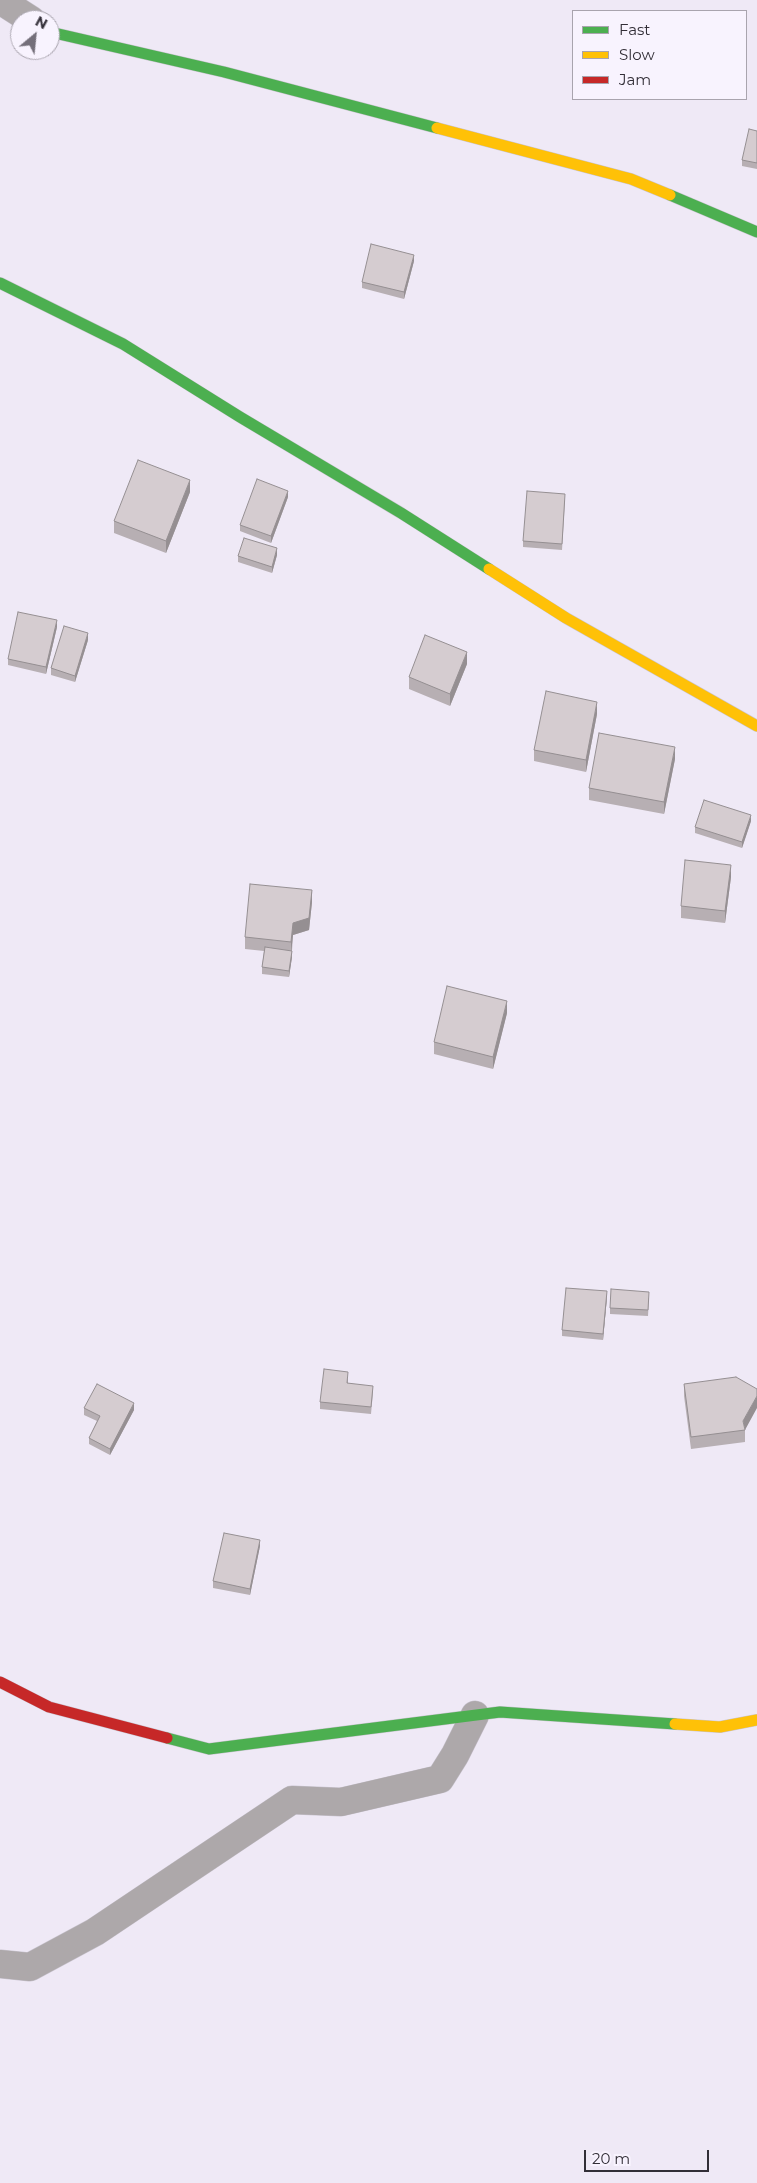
<!DOCTYPE html>
<html>
<head>
<meta charset="utf-8">
<style>
  body { margin:0 }
  #map { position:relative; width:757px; height:2183px; overflow:hidden; background:#efe9f6; font-family:Montserrat,sans-serif }
  canvas { display:block }
  .legend { position:absolute; left:572px; top:10px; width:175px; height:90px; box-sizing:border-box; background:#f8f3fe; border:1px solid #a9a4ae; margin:0; padding:6px 9px; list-style:none; font-size:15px; color:#322e37 }
  .legend li { display:flex; align-items:center; gap:10px; height:25px }
  .legend b { width:25px; border:1px solid #a9a4ae }
  .north { position:absolute; left:10px; top:10px; width:50px; height:50px; box-sizing:border-box; background:#f8f3fe; border:1px solid #a9a4ae; border-radius:50%; rotate:28deg; font-size:14px; font-weight:700; line-height:20px; text-align:center; color:#322e37 }
  .north::after { content:''; display:block; margin:auto; width:18px; height:22px; background:#746f7a; clip-path:polygon(50% 0,100% 100%,50% 72%,0 100%) }
  .scale { position:absolute; left:584px; top:2150px; width:125px; height:22px; box-sizing:border-box; border:2px solid #322e37; border-top:0; padding-left:6px; font-size:15px; line-height:18px; white-space:nowrap; color:#322e37; -webkit-text-stroke:4px #f8f3fe; paint-order:stroke }
</style>
</head>
<body>
<div id="map">
<canvas width="757" height="2183"></canvas>
<ul class="legend">
<li><b style="height:6px;background:#4caf50"></b>Fast</li>
<li><b style="height:6px;background:#ffc107"></b>Slow</li>
<li><b style="height:6px;background:#c62828"></b>Jam</li>
</ul>
<div class="north">N</div>
<div class="scale">20 m</div>
</div>
<script>
const context = document.querySelector('canvas').getContext('2d');
context.lineJoin = 'round';
const shape = rows => new Path2D(rows.map(r => 'M' + r).join(''));
function trace(path, color, width, dash) { context.strokeStyle = color; context.lineWidth = width; context.lineCap = dash ? 'butt' : 'round'; context.setLineDash(dash || []); context.stroke(path); }
function paint(path, color) { context.fillStyle = color; context.fill(path, 'evenodd'); }
const street = shape([
  [0,0,31,20],
  [0,1964,30,1967,95,1932,292,1800,341,1802,440,1779,455,1755,475,1715]
]);
const fast = shape([
  [50,32,224,72,437,128],
  [670,195,757,232],
  [0,283,123,344,240,417,401,513,489,569],
  [167,1738,209,1749,500,1712,675,1724]
]);
const slow = shape([
  [437,128,631,179,670,195],
  [489,569,566,618,757,726],
  [675,1724,720,1727,757,1720]
]);
const jam = shape([
  [0,1682,49,1707,167,1738]
]);
trace(street, '#c9c4cf', 29);
trace(fast, '#c9c4cf', 12);
trace(slow, '#c9c4cf', 12);
trace(jam, '#c9c4cf', 12);
trace(street, '#ada8aa', 28);
trace(fast, '#4caf50', 11);
trace(slow, '#ffc107', 11);
trace(jam, '#c62828', 11);
paint(shape([
  [757,131,757,169,742,166,742,160],
  [414,261,404,299,362,288,362,282],
  [190,492,166,553,114,533,114,521],
  [288,497,271,543,240,531,240,525],
  [565,500,562,550,523,547,523,541],
  [277,555,272,573,238,562,238,556],
  [57,627,46,674,8,665,8,659],
  [88,640,75,682,51,675,51,668],
  [467,664,450,706,409,689,409,677],
  [597,714,586,772,534,761,534,750],
  [675,759,664,814,589,800,589,788],
  [751,821,742,848,695,833,695,827],
  [731,877,725,923,681,918,681,906],
  [312,902,309,930,293,935,292,951,292,957,289,977,262,974,262,967,264,951,245,949,245,937],
  [507,1013,493,1069,434,1054,434,1042],
  [607,1297,603,1340,562,1336,562,1330],
  [649,1298,648,1316,610,1314,610,1308],
  [348,1378,348,1383,373,1392,371,1414,320,1409,320,1402],
  [684,1384,745,1430,745,1442,691,1449,684,1396],
  [84,1408,134,1410,110,1455,89,1444,89,1438,97,1421,84,1415],
  [260,1546,250,1595,213,1588,213,1581]
]), '#b7afb3');
paint(shape([
  [414,255,414,261,404,299,404,292],
  [190,480,190,492,166,553,166,541],
  [288,491,288,497,271,543,271,536],
  [277,548,277,555,272,573,272,567],
  [57,620,57,627,46,674,46,667],
  [88,633,88,640,75,682,75,676],
  [467,652,467,664,450,706,450,694],
  [597,702,597,714,586,772,586,760],
  [675,747,675,759,664,814,664,802],
  [751,815,751,821,742,848,742,842],
  [731,865,731,877,725,923,725,911],
  [312,890,312,902,309,930,293,935,291,954,291,942,293,923],
  [292,951,292,957,289,977,289,971],
  [507,1001,507,1013,493,1069,493,1057],
  [607,1291,607,1297,603,1340,603,1334],
  [757,1396,757,1408,745,1430,743,1421],
  [134,1403,134,1410,110,1455,110,1449],
  [260,1540,260,1546,250,1595,250,1589]
]), '#958f92');
const building = shape([
  [749,129,757,131,757,163,742,160,749,129],
  [371,244,414,255,404,292,362,282,371,244],
  [138,460,190,480,166,541,114,521,138,460],
  [257,479,288,491,271,536,240,525,257,479],
  [527,491,565,494,562,544,523,541,527,491],
  [244,538,277,548,272,567,238,556,244,538],
  [18,612,57,620,46,667,8,659,18,612],
  [64,626,88,633,75,676,51,668,64,626],
  [425,635,467,652,450,694,409,677,425,635],
  [546,691,597,702,586,760,534,750,546,691],
  [599,733,675,747,664,802,589,788,599,733],
  [704,800,751,815,742,842,695,827,704,800],
  [685,860,731,865,725,911,681,906,685,860],
  [250,884,312,890,309,918,293,923,291,942,245,937,250,884],
  [265,947,292,951,289,971,262,967,265,947],
  [447,986,507,1001,493,1057,434,1042,447,986],
  [566,1288,607,1291,603,1334,562,1330,566,1288],
  [611,1289,649,1292,648,1310,610,1308,611,1289],
  [324,1369,348,1372,347,1383,373,1386,371,1407,320,1402,324,1369],
  [736,1377,757,1389,757,1396,743,1421,745,1430,691,1437,684,1384,736,1377],
  [97,1384,134,1403,110,1449,89,1438,100,1416,84,1408,97,1384],
  [224,1533,260,1540,250,1589,213,1581,224,1533]
]);
paint(building, '#d5ccd0');
trace(building, '#958f92', 1);
</script>
</body>
</html>
